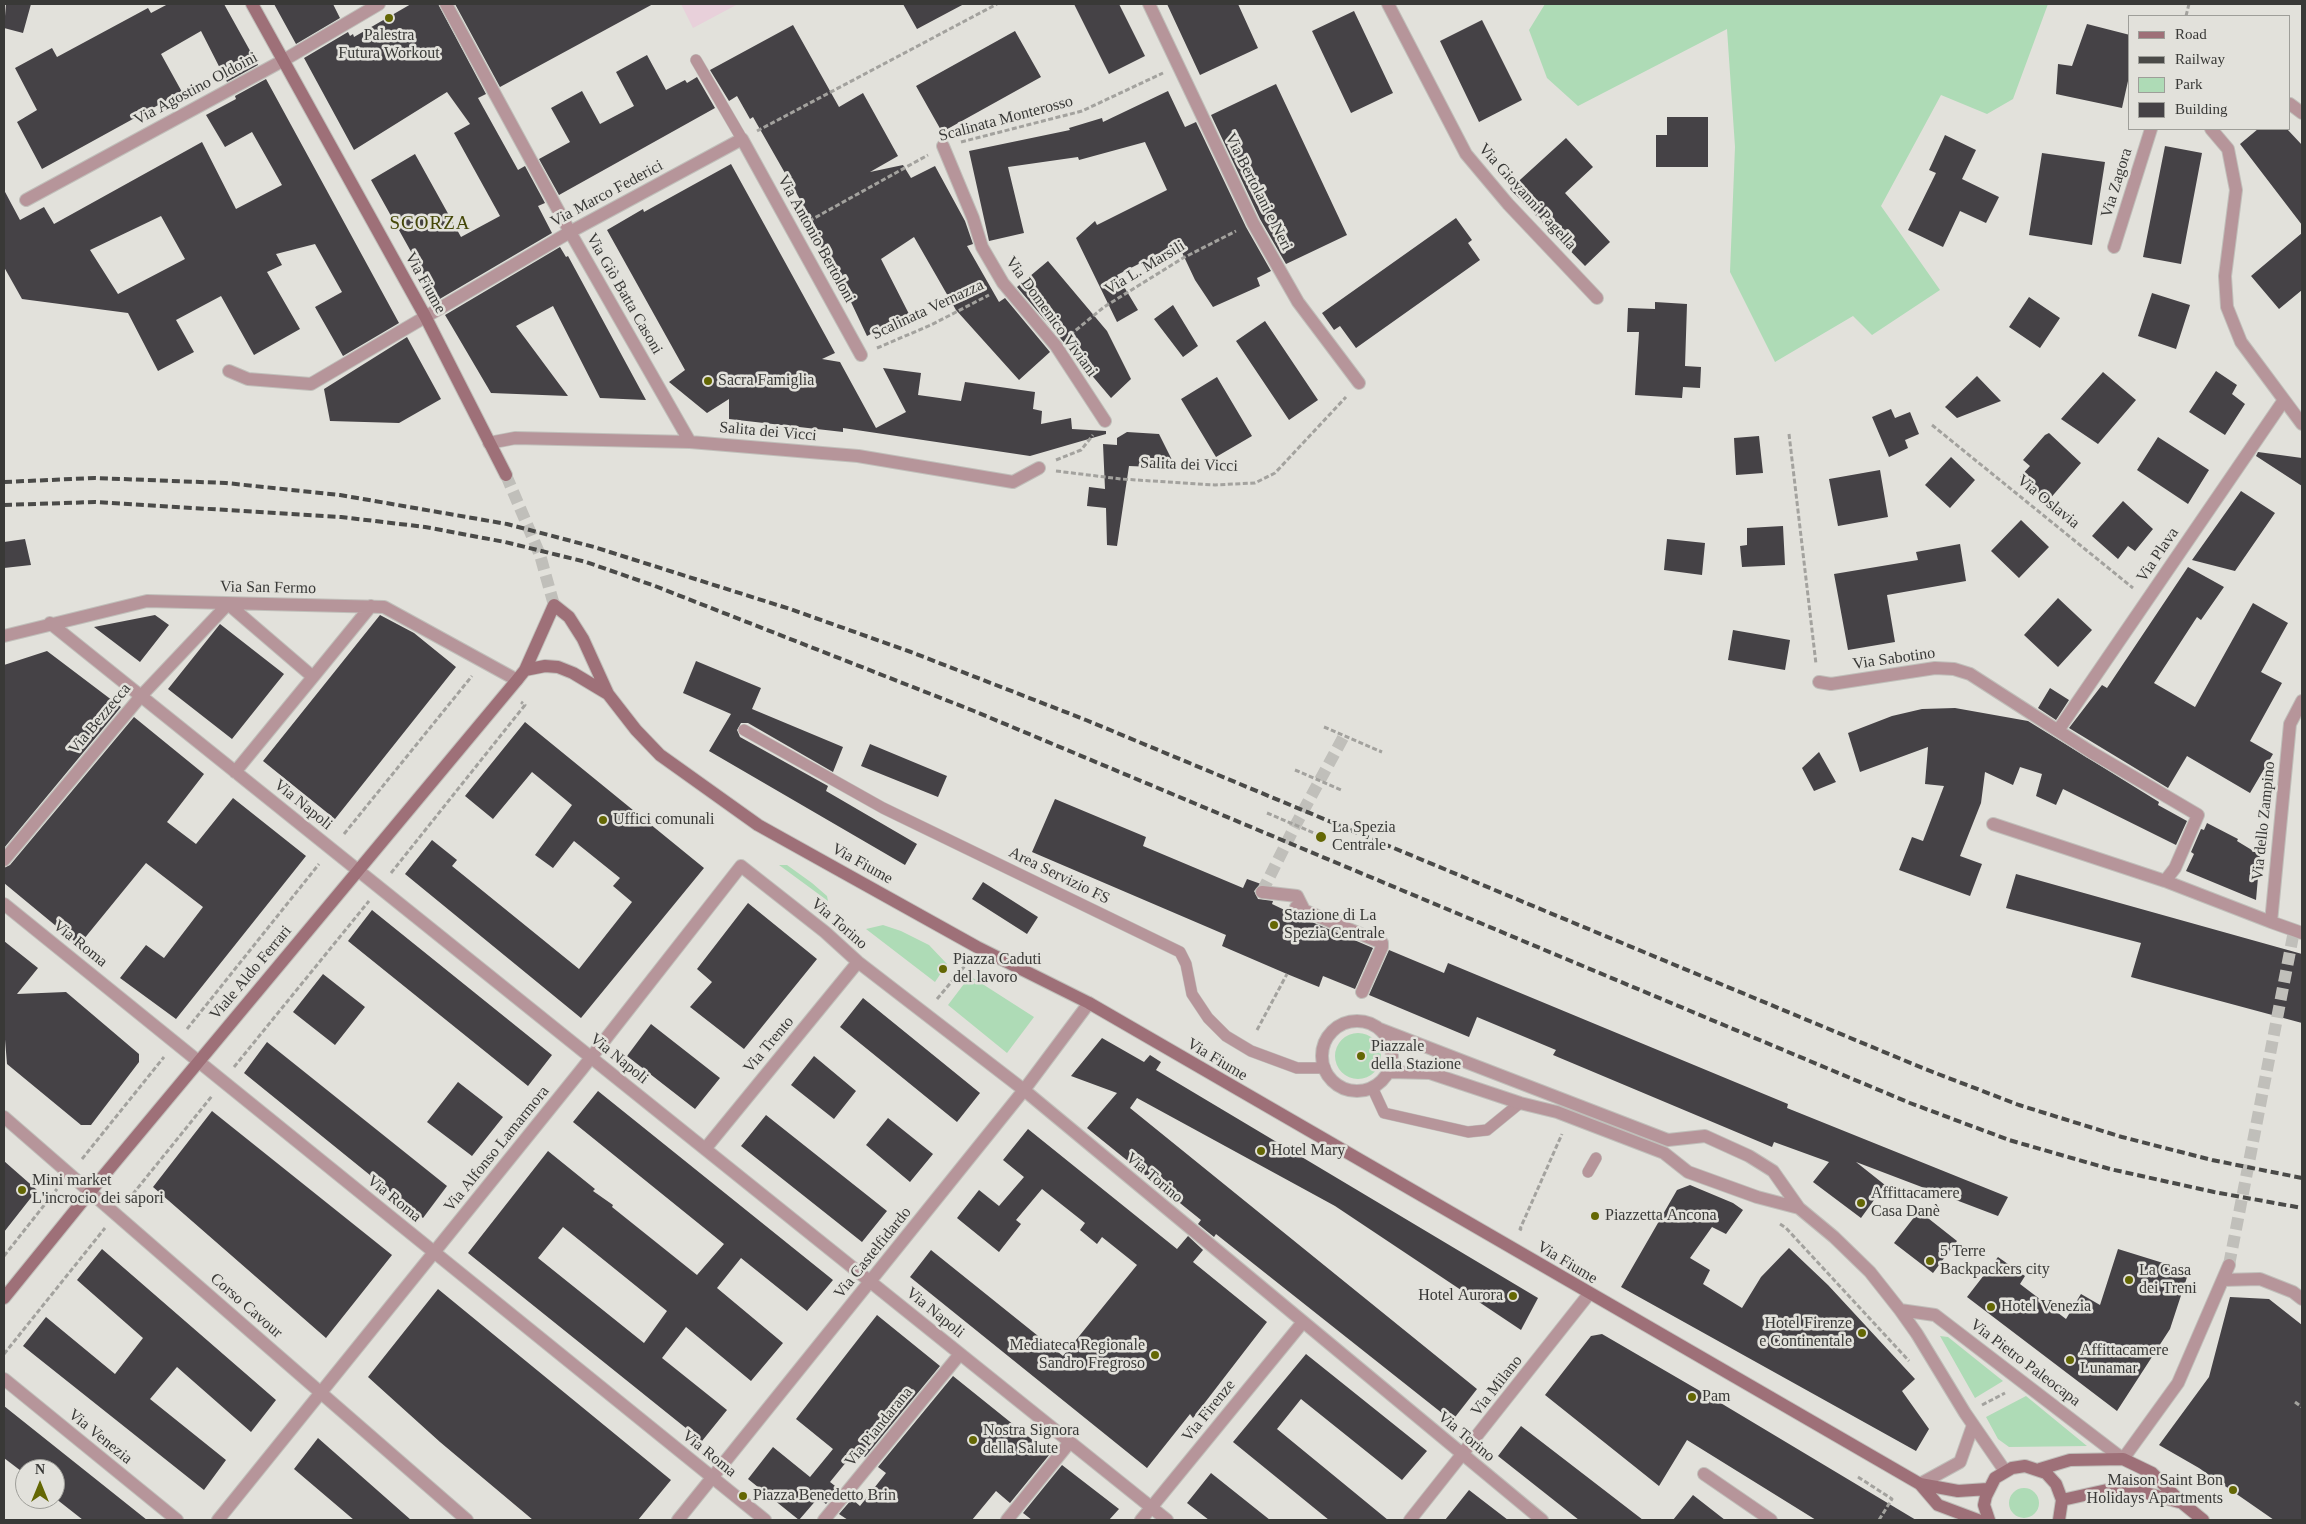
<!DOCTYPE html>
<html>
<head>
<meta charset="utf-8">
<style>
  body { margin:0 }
  #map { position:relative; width:2306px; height:1524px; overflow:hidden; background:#e2e1db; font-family:Georgia,serif }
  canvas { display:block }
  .frame { position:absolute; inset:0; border:5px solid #393937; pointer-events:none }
  .legend { position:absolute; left:2128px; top:15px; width:162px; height:115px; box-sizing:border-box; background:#e2e1db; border:1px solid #9e9e99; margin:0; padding:6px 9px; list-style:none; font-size:15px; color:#393937 }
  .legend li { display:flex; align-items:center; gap:10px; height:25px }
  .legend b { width:25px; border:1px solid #9e9e99 }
  .north { position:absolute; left:15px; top:1459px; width:50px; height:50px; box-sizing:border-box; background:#e2e1db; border:1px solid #9e9e99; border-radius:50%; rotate:0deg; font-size:14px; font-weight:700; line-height:20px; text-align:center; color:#393937 }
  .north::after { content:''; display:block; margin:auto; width:18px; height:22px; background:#646704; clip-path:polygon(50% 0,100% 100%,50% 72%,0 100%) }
</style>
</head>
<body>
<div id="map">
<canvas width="2306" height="1524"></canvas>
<div class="frame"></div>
<ul class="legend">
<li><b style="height:6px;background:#9e7078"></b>Road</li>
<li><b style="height:6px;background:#4a4a48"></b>Railway</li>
<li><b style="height:14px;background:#aedbb6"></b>Park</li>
<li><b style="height:14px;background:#454246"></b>Building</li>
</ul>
<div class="north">N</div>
</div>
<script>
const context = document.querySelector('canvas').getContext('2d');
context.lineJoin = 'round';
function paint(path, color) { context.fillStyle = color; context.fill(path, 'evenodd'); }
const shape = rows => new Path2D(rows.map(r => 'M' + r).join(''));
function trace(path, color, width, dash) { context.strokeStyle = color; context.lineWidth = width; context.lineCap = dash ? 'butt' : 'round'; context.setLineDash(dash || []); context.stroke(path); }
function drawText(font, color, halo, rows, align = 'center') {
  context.font = font + ' Georgia,serif'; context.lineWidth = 5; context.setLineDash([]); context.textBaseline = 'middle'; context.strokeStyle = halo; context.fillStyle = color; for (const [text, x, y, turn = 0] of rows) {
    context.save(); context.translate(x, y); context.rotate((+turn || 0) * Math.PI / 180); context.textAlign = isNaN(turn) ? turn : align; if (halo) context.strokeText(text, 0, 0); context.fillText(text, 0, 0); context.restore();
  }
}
paint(shape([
  [681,4,738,4,693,28]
]), '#e8d0da');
paint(shape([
  [1545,4,2048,4,2013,99,1987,114,1941,95,1881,206,1940,290,1872,335,1853,316,1775,362,1730,272,1735,147,1727,29,1578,106,1547,78,1529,30],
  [779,865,787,865,812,883,827,896,828,901],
  [883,925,901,931,929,945,947,964,935,982,866,929],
  [970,976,1034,1017,1007,1053,948,1005],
  '1335 1056a23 23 0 1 1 46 0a23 23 0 1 1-46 0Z',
  [1940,1336,1948,1337,2003,1381,1975,1398],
  [2026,1396,2087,1446,2009,1447,1998,1439,1986,1417],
  '2009 1503a15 15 0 1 1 30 0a15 15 0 1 1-30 0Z'
]), '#aedbb6');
paint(shape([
  [6,4,31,4,23,33,4,28],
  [168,4,224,4,258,65,227,82,201,31,161,54,182,92,42,169,17,122,37,110,15,68,52,48,57,57,148,8,151,13],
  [274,4,333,4,340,18,296,44],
  [411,4,438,4,486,94,478,98,518,170,525,166,545,203,538,206,552,233,438,300,371,180,415,154,461,237,500,216,454,133,470,124,447,92,354,150,304,58,348,32,350,36,353,34,354,37],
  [455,4,653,4,500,87],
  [903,4,964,4,917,29],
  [1074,4,1119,4,1145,56,1109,74],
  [1167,4,1238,4,1258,48,1200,75],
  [1354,11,1393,93,1351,113,1312,31],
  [1482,20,1522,100,1479,122,1440,41],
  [2087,24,2130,35,2130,72,2122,108,2056,94,2058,64,2072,66],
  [793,25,839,107,863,93,898,156,870,172,903,165,911,178,935,166,965,221,973,244,967,246,999,302,1005,298,1050,352,1019,380,956,310,914,237,881,259,909,314,867,336,850,300,813,233,818,231,753,117,750,119,737,96,729,101,710,70],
  [1015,31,1041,77,942,132,916,86],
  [647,55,666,90,685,80,687,83,697,77,715,108,559,195,539,159,570,142,551,108,582,91,600,124,634,106,616,72],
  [266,79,399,323,343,356,315,307,342,292,315,244,276,254,282,265,267,272,300,329,254,355,221,296,176,320,194,352,158,371,128,313,22,299,4,267,4,190,20,220,44,207,54,224,202,142,236,209,282,185,252,132,225,147,206,115,236,99,235,96],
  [161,216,185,259,118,294,90,250],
  [1276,84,1347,235,1286,264,1260,219,1211,115],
  [1168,91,1185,127,1196,122,1246,227,1271,271,1257,278,1260,286,1213,307,1195,280,1178,244,1117,275,1138,310,1117,322,1076,238,1095,221,1097,225,1167,190,1145,142,1079,160,1078,157,1008,167,1024,233,989,241,969,151,1070,130,1069,128,1102,118,1103,122],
  [1667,117,1708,117,1708,167,1656,167,1656,135,1667,135],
  [2258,129,2287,129,2302,145,2302,225,2240,144],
  [1945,135,1976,150,1962,179,1999,197,1986,223,1960,211,1943,247,1908,230,1936,173,1929,170],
  [1566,138,1593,167,1565,193,1610,242,1585,266,1510,189],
  [2165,146,2202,153,2181,264,2143,257],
  [2042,153,2105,162,2092,245,2029,235],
  [731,164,835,353,822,359,840,362,876,428,906,412,883,368,921,373,918,395,961,401,965,382,1035,392,1033,409,1042,411,1041,424,1071,418,1072,429,1106,431,1106,434,1030,456,843,428,843,432,729,419,729,399,707,413,669,382,685,370,607,230,643,209,644,212],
  [1456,218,1472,240,1468,243,1480,260,1356,348,1340,326,1334,330,1322,313],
  [2302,233,2302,290,2279,309,2251,276],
  [560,247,566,257,568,256,646,400,600,398,553,306,516,326,568,396,491,393,451,325,445,315],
  [1048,261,1107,331,1131,379,1111,398,1017,287],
  [2152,293,2190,305,2176,349,2138,336],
  [2029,297,2060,318,2040,348,2009,327],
  [1655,302,1687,304,1685,366,1701,367,1700,388,1683,387,1682,398,1635,395,1639,332,1627,332,1628,308,1655,309],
  [1173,305,1198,346,1183,357,1154,319],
  [1265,321,1318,400,1289,420,1236,341],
  [407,337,441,399,399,423,330,421,324,389],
  [2216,371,2237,385,2232,394,2245,404,2225,435,2189,412],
  [2103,372,2136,400,2098,444,2061,419],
  [1977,376,2001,401,1957,418,1945,407],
  [1217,377,1252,436,1216,457,1181,399],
  [1891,409,1895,418,1910,412,1919,434,1905,440,1908,448,1889,457,1872,417],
  [1127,432,1159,434,1176,468,1129,466,1117,546,1107,545,1106,508,1087,506,1089,487,1105,489,1103,444,1117,445,1117,438],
  [2049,433,2081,463,2048,501,2020,477,2030,466,2023,460,2045,435],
  [1759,436,1763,473,1736,475,1734,438],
  [2158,437,2209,470,2188,504,2137,470],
  [2258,452,2302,458,2302,486,2256,456],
  [1951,457,1975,480,1950,508,1925,485],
  [1880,470,1888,517,1838,526,1829,479],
  [2241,491,2275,513,2235,571,2192,560],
  [2123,501,2153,529,2135,551,2128,546,2118,559,2092,536],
  [2021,520,2049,547,2019,578,1991,551],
  [1783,526,1785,565,1742,567,1740,546,1747,545,1747,528],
  [25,539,31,565,4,568,4,542],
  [1667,539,1705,543,1702,575,1664,570],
  [1960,544,1966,581,1887,595,1895,642,1848,650,1834,574,1918,560,1916,552],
  [2188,567,2224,587,2201,620,2197,617,2154,683,2195,707,2253,603,2288,623,2261,672,2282,683,2250,741,2273,754,2250,793,2187,756,2168,788,2069,728,2102,685,2107,688],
  [2058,598,2092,630,2058,667,2024,635],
  [155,615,169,625,140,662,94,627],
  [380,615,414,633,456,667,335,819,263,761],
  [220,624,284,674,232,739,168,689],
  [1733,630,1790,640,1785,670,1728,660],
  [47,651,121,707,4,848,4,665],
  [696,661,761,688,752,709,843,747,833,772,748,723,741,723,737,730,740,737,828,786,826,791,917,844,905,865,709,751,731,714,683,693],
  [2050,688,2069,700,2056,720,2038,708],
  [1955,708,2028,721,2159,802,2158,805,2187,821,2176,845,2063,789,2056,805,2036,796,2042,774,2020,767,2013,785,1985,772,1981,803,1960,856,1982,864,1970,896,1899,870,1912,837,1923,841,1944,786,1925,784,1928,747,1860,772,1848,733,1892,716,1922,709],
  [134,717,204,774,167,822,196,844,233,798,306,856,176,1019,120,978,146,945,164,958,203,907,146,863,79,945,4,883,4,868,10,865],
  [525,722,704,868,581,1018,405,874,432,840,457,860,452,866,579,969,632,902,613,886,620,878,574,841,553,868,535,855,572,805,532,772,493,819,465,796],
  [870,744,947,776,938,797,861,766],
  [1819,752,1836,782,1814,791,1802,768],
  [1055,799,1146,837,1143,846,1243,888,1247,879,1261,884,1254,891,1258,899,1273,901,1272,904,1293,914,1373,948,1355,989,1323,976,1319,987,1287,974,1222,946,1226,935,1032,852],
  [2207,823,2238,839,2237,841,2260,855,2256,900,2186,871,2194,854,2191,852,2201,829,2204,830],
  [2016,874,2302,954,2302,1023,2131,977,2141,943,2006,908],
  [983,882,1038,917,1027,934,972,899],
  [748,903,817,959,744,1049,690,1007,712,982,697,969],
  [372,910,552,1055,528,1086,348,941],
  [4,941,38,968,17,994,66,992,139,1054,139,1062,91,1125,81,1125,7,1064,4,1027],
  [1389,950,1444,973,1448,963,1788,1104,1787,1108,2008,1197,1998,1216,1856,1162,1885,1185,1861,1218,1813,1182,1829,1162,1774,1142,1772,1147,1553,1055,1556,1050,1477,1017,1469,1037,1369,995],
  [323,974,365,1007,335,1045,293,1012],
  [863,998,980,1093,957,1122,840,1027],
  [651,1024,720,1078,695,1109,627,1056],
  [1102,1038,1144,1062,1150,1055,1161,1062,1156,1070,1538,1298,1521,1330,1335,1206,1137,1098,1130,1108,1477,1389,1452,1421,1216,1234,1214,1237,1198,1224,1201,1220,1087,1128,1117,1093,1071,1076],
  [267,1042,447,1186,423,1218,244,1073],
  [814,1056,856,1091,834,1119,791,1085],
  [458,1082,503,1117,472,1156,427,1122],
  [598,1091,833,1280,807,1311,741,1258,717,1288,783,1343,751,1381,686,1327,662,1358,727,1410,702,1441,468,1253,548,1151,595,1189,593,1191,613,1205,612,1207,697,1275,724,1244,573,1122],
  [563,1227,667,1311,644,1343,538,1258],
  [212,1111,392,1255,326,1338,153,1187],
  [766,1115,887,1211,862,1242,741,1146],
  [888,1118,933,1154,910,1182,866,1145],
  [1028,1129,1177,1249,1188,1236,1203,1250,1193,1262,1267,1322,1193,1418,1190,1414,1147,1468,910,1277,931,1250,1063,1356,1137,1265,1102,1237,1097,1244,1080,1230,1085,1223,1042,1189,1016,1220,1021,1224,999,1252,957,1218,979,1190,999,1206,1024,1177,1003,1160],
  [4,1161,37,1190,4,1232],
  [1690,1185,1733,1203,1743,1210,1726,1234,1712,1227,1690,1258,1710,1270,1703,1284,1742,1308,1761,1277,1789,1248,1828,1285,1915,1379,1902,1391,1929,1429,1916,1451,1621,1287,1677,1190],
  [1919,1211,1957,1241,1933,1273,1894,1243],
  [102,1249,276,1400,251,1432,177,1367,150,1399,226,1460,204,1490,23,1346,46,1317,115,1374,143,1338,77,1280],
  [2118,1249,2189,1271,2170,1329,2117,1411,1967,1297,1998,1257,2025,1276,2020,1284,2066,1319,2081,1294,2100,1305],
  [438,1289,671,1480,638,1520,533,1520,440,1442,368,1377],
  [2230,1297,2269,1299,2302,1325,2302,1520,2274,1520,2199,1468,2159,1445,2209,1377],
  [877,1315,940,1366,865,1457,856,1450,830,1482,839,1489,826,1504,818,1498,799,1520,748,1479,773,1447,810,1477,833,1449,796,1419],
  [1602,1334,1719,1402,1916,1520,1816,1520,1687,1440,1659,1486,1545,1395,1591,1336],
  [1306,1354,1427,1451,1402,1480,1301,1399,1277,1429,1388,1520,1329,1520,1233,1442],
  [953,1376,1050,1454,1010,1503,996,1491,972,1520,848,1520,839,1514,852,1499,860,1506,886,1473,878,1467],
  [4,1406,147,1520,83,1520,55,1498,55,1469,25,1469,25,1474,4,1458],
  [1521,1426,1643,1520,1579,1520,1498,1456],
  [318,1438,411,1520,354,1520,294,1469],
  [1062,1465,1119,1509,1109,1520,1032,1520,1023,1513],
  [1211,1473,1270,1520,1209,1520,1187,1503],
  [1469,1490,1508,1520,1445,1520],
  [1693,1495,1725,1520,1673,1520]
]), '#454246');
trace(shape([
  [1262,892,1295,826,1344,736],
  [2229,1265,2294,931]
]), '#c0bfba', 12, [12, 6]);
trace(shape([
  [506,475,540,555,554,605]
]), '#c0bfba', 12, [12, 6]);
const lane = shape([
  [696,60,742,139],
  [744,730,883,808,1180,952,1186,964,1192,994,1208,1018,1226,1036,1251,1051,1297,1068,1325,1068],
  [1372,1087,1384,1113,1468,1132,1487,1130,1520,1103],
  [1588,1172,1596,1158]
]);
const street = shape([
  [446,4,570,232,690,442],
  [1149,4,1253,223,1298,302,1359,383],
  [1388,4,1466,154,1508,204,1597,298],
  [2290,104,2302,113],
  [2211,129,2228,149,2236,190,2225,276,2227,307,2241,342,2302,424],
  [943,146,973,218,982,247,1003,283,1056,346,1105,421],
  [26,200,284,60,379,4],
  [2114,247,2151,129],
  [229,371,248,379,311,384,570,232,742,139,861,355],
  [489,443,515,438,690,442,858,456,1013,482,1039,468],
  [228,604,313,677,235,772],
  [50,623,1167,1520],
  [4,636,147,601,384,607,517,680],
  [313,677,371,606],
  [1819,682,1831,684,1935,668,1954,669,1970,674,2091,752,2198,815,2175,868,2165,881],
  [2302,701,2290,724,2271,922,2302,933],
  [2059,729,2284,400],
  [1993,824,2165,881,2271,922],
  [4,860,141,696,228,604],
  [1262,892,1297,896,1304,910],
  [4,904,765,1520],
  [1296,907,1382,943,1382,947,1362,992],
  '1322 1056a35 35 0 1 1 70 0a35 35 0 1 1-70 0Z',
  [1380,1029,1668,1140,1705,1136,1749,1156,1773,1171,1799,1208,1834,1237,1870,1272,1900,1310,1917,1334,1965,1413,2005,1471],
  [1389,1072,1430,1073,1520,1103,1557,1112,1664,1153,1688,1172,1757,1197,1799,1208],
  [4,1117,467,1520],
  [705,1149,858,962],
  [2223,1280,2260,1279,2293,1292,2302,1299],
  [1900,1310,1935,1315,2123,1459,2178,1383,2229,1265],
  [4,1379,177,1520],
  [1704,1474,1771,1520],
  [1920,1484,1960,1462,1973,1425],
  [218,1520,582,1069,741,866,825,932,858,962,1024,1090,1542,1520],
  [678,1520,1024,1090,1089,1003],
  [824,1520,960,1354],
  [1007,1520,1070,1442],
  [1141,1520,1303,1322],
  [1410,1520,1589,1294]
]);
const secondary = shape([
  [252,4,425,316,506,475],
  [525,670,545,666,558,667,573,673,608,694],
  [4,1298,90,1192,517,680,525,670,554,605,569,617,583,639,608,694,636,730,660,755,758,825,977,947,1089,1003,1920,1484,1958,1491,1988,1489],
  [2040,1469,2070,1460,2123,1459,2152,1473,2181,1502,2203,1520],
  [1920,1484,1938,1505,1978,1520],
  [2062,1500,2107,1490,2135,1490,2179,1502],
  [1989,1520,1984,1505,1986,1496,1995,1478,2012,1468,2025,1466,2046,1473,2056,1484,2062,1500,2059,1520]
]);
trace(lane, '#c0bfba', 12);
trace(street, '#c0bfba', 14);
trace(secondary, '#c0bfba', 14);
trace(shape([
  [2186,16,2189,4],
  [757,131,997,4],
  [961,142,1082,111,1163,73],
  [809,221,928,155],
  [1070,335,1104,307,1183,258,1236,231],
  [877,348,931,325,989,295],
  [1932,425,2133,588],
  [1789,434,1816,664],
  [1056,460,1081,450,1093,435],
  [1056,471,1121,479,1215,485,1255,483,1275,473,1346,397],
  [1324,727,1382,752],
  [1295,770,1341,790],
  [1267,813,1326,838],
  [344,834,472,676],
  [391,873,525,705,521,702],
  [937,999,968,962],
  [187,1029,319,864],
  [1257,1030,1287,974],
  [234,1067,369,901],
  [82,1159,164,1057],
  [128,1200,212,1096],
  [1780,1224,1786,1228,1909,1361],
  [1522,1230,1520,1229,1562,1134],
  [4,1256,57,1189],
  [4,1354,105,1228],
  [2295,1402,2302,1407],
  [1982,1405,2005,1393],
  [1858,1477,1892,1499,1879,1520]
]), '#a3a29e', 3, [5, 2.5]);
trace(lane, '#b6959a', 11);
trace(street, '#b6959a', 12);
trace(secondary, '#9e7078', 12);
trace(shape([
  [4,482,95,478,226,483,340,495,507,524,594,547,790,609,911,652,1086,720,1925,1069,2019,1105,2122,1137,2212,1160,2302,1178],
  [4,505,95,502,341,517,425,527,505,542,586,562,655,586,974,711,1910,1103,2009,1140,2110,1169,2214,1192,2302,1208]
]), '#4a4a48', 4, [8, 4]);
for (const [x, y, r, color] of [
  [389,18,5,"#646704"],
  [708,381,5,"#646704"],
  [603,820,5,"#646704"],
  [1321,837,6,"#646704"],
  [1274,925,5,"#646704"],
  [943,969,5,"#646704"],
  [1361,1056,5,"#646704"],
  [1261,1151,5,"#646704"],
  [22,1190,5,"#646704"],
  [1861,1203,5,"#646704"],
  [1595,1216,5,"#646704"],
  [1930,1261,5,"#646704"],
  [2129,1280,5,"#646704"],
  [1513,1296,5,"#646704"],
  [1991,1307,5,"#646704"],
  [1862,1333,5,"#646704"],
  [1155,1355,5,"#646704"],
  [2070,1360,5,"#646704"],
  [1692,1397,5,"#646704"],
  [973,1440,5,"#646704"],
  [2233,1490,5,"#646704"],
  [743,1496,5,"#646704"]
]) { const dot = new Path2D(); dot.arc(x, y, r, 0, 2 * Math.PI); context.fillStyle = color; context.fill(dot); trace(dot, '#e2e1db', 2); }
drawText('16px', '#393937', '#e2e1db', [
  ["Palestra",389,36,"center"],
  ["Futura Workout",389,54,"center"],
  ["Sacra Famiglia",718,381],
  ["Uffici comunali",613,820],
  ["La Spezia",1332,828],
  ["Centrale",1332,846],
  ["Stazione di La",1284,916],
  ["Spezia Centrale",1284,934],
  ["Piazza Caduti",953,960],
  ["del lavoro",953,978],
  ["Piazzale",1371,1047],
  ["della Stazione",1371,1065],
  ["Hotel Mary",1271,1151],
  ["Mini market",32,1181],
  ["L'incrocio dei sapori",32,1199],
  ["Affittacamere",1871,1194],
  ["Casa Danè",1871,1212],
  ["Piazzetta Ancona",1605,1216],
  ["5 Terre",1940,1252],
  ["Backpackers city",1940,1270],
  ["La Casa",2139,1271],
  ["dei Treni",2139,1289],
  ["Hotel Aurora",1503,1296,"right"],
  ["Hotel Venezia",2001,1307],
  ["Hotel Firenze",1852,1324,"right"],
  ["e Continentale",1852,1342,"right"],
  ["Mediateca Regionale",1145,1346,"right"],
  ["Sandro Fregroso",1145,1364,"right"],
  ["Affittacamere",2080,1351],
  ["Lunamar",2080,1369],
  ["Pam",1702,1397],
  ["Nostra Signora",983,1431],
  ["della Salute",983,1449],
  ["Maison Saint Bon",2223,1481,"right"],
  ["Holidays Apartments",2223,1499,"right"],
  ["Piazza Benedetto Brin",753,1496]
], 'left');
drawText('16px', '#393937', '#e2e1db', [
  ["Via Agostino Oldoini",196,89,-28],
  ["Scalinata Monterosso",1006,119,-15],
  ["Via Zagora",2117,183,-73],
  ["Via Bertolani e Neri",1258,192,63],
  ["Via Marco Federici",607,194,-28],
  ["Via Giovanni Pagella",1527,197,48],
  ["Via Antonio Bertoloni",816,239,61],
  ["Via L. Marsili",1145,268,-31],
  ["Via Fiume",425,283,61],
  ["Via Giò Batta Casoni",624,294,60],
  ["Scalinata Vernazza",928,310,-25],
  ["Via Domenico Viviani",1051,317,54],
  ["Salita dei Vicci",768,432,5],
  ["Salita dei Vicci",1189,465,2],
  ["Via Oslavia",2048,502,39],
  ["Via Plava",2158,555,-56],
  ["Via San Fermo",268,588,1],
  ["Via Sabotino",1894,659,-8],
  ["Via Bezzecca",100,719,-50],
  ["Via Napoli",303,805,39],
  ["Via dello Zampino",2264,821,-84],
  ["Via Fiume",862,864,29],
  ["Area Servizio FS",1059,876,26],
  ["Via Torino",839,924,41],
  ["Via Roma",80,944,39],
  ["Viale Aldo Ferrari",251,973,-50],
  ["Via Trento",769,1045,-50],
  ["Via Napoli",619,1059,39],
  ["Via Fiume",1217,1060,31],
  ["Via Alfonso Lamarmora",497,1149,-51],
  ["Via Torino",1154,1178,40],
  ["Via Roma",394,1199,39],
  ["Via Castelfidardo",873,1253,-51],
  ["Via Fiume",1567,1263,31],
  ["Corso Cavour",246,1306,41],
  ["Via Napoli",935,1313,39],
  ["Via Pietro Paleocapa",2025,1363,37],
  ["Via Milano",1497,1386,-52],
  ["Via Firenze",1209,1411,-51],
  ["Via Piandarana",879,1427,-51],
  ["Via Venezia",100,1437,39],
  ["Via Torino",1466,1437,40],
  ["Via Roma",709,1454,39]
]);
context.letterSpacing = '1px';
drawText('19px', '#444707', '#e2e1db', [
  ["SCORZA",430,224]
]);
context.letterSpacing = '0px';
</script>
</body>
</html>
